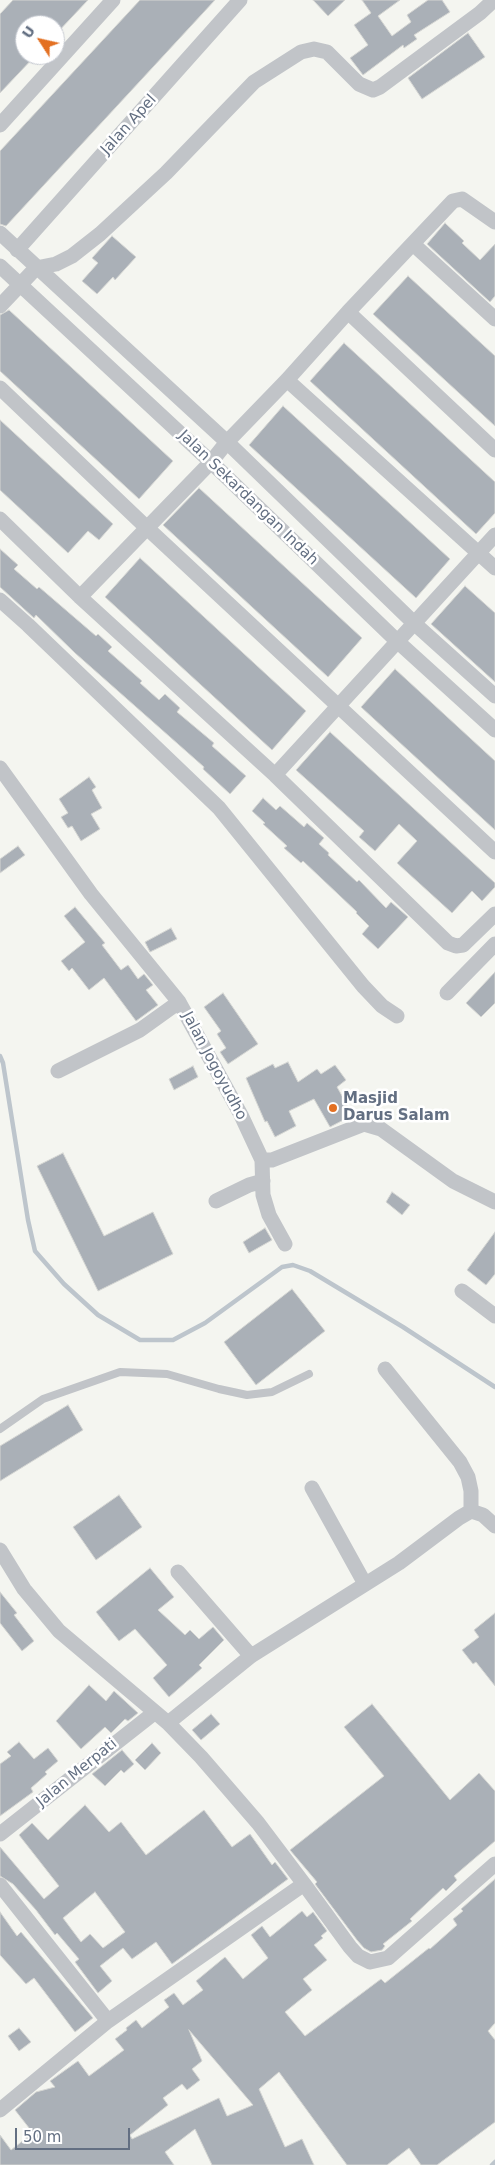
<!DOCTYPE html>
<html>
<head>
<meta charset="utf-8">
<style>
  body { margin:0 }
  #map { position:relative; width:495px; height:2165px; overflow:hidden; background:#f4f5f0; font-family:"DejaVu Sans",sans-serif }
  canvas { display:block }
  .north { position:absolute; left:15px; top:15px; width:50px; height:50px; box-sizing:border-box; background:#fff; border:1px solid #c1c5cd; border-radius:50%; rotate:305deg; font-size:14px; font-weight:700; line-height:20px; text-align:center; color:#636f82 }
  .north::after { content:''; display:block; margin:auto; width:18px; height:22px; background:#e37022; clip-path:polygon(50% 0,100% 100%,50% 72%,0 100%) }
  .scale { position:absolute; left:15px; top:2128px; width:115px; height:22px; box-sizing:border-box; border:2px solid #636f82; border-top:0; padding-left:6px; font-size:15px; line-height:18px; white-space:nowrap; color:#636f82; -webkit-text-stroke:4px #fff; paint-order:stroke }
</style>
</head>
<body>
<div id="map">
<canvas width="495" height="2165"></canvas>
<div class="north">U</div>
<div class="scale">50 m</div>
</div>
<script>
const context = document.querySelector('canvas').getContext('2d');
context.lineJoin = 'round';
const shape = rows => new Path2D(rows.map(r => 'M' + r).join(''));
function trace(path, color, width, dash) { context.strokeStyle = color; context.lineWidth = width; context.lineCap = dash ? 'butt' : 'round'; context.setLineDash(dash || []); context.stroke(path); }
function paint(path, color) { context.fillStyle = color; context.fill(path, 'evenodd'); }
function drawText(font, color, halo, rows, align = 'center') {
  context.font = font + ' "DejaVu Sans",sans-serif'; context.lineWidth = 5; context.setLineDash([]); context.textBaseline = 'middle'; context.strokeStyle = halo; context.fillStyle = color; for (const [text, x, y, turn = 0] of rows) {
    context.save(); context.translate(x, y); context.rotate((+turn || 0) * Math.PI / 180); context.textAlign = isNaN(turn) ? turn : align; if (halo) context.strokeText(text, 0, 0); context.fillText(text, 0, 0); context.restore();
  }
}
trace(shape([
  [0,1056,3,1063,28,1220,35,1251,64,1284,98,1315,140,1340,173,1340,205,1323,282,1267,293,1265,310,1271,403,1327,495,1387],
  [492,2165,495,2162]
]), '#bdc5cc', 4.5);
const building = shape([
  [13,0,88,0,55,35,55,25,25,25,25,55,36,55,0,93,0,14,13,0],
  [140,0,215,0,6,226,0,224,0,151,140,0],
  [313,0,345,0,328,16,313,0],
  [362,0,400,0,378,16,392,36,411,22,407,15,428,0,442,0,450,12,414,35,417,39,404,48,403,45,363,75,350,58,368,45,354,25,371,13,362,0],
  [468,33,485,57,422,99,408,78,468,33],
  [445,223,464,241,462,243,480,260,495,244,495,296,490,302,427,244,445,223],
  [112,236,136,257,115,280,113,277,97,294,82,281,98,263,92,258,112,236],
  [408,276,495,356,495,426,373,314,408,276],
  [9,310,173,461,139,499,0,371,0,315,9,310],
  [344,343,495,482,495,513,476,534,310,381,344,343],
  [283,406,450,559,416,598,249,445,283,406],
  [0,420,113,524,99,540,88,531,68,553,0,490,0,420],
  [199,488,362,638,328,677,163,525,199,488],
  [0,549,18,565,14,569,37,589,39,587,96,636,98,634,112,647,108,651,142,681,140,683,159,700,165,694,180,708,177,712,214,743,212,746,246,776,230,794,203,769,204,767,75,653,36,615,34,618,0,587,0,549],
  [140,558,306,711,272,750,105,597,140,558],
  [465,586,495,613,495,682,431,624,465,586],
  [395,669,495,761,495,830,361,707,395,669],
  [330,732,495,883,495,887,482,901,472,891,452,913,397,863,417,841,399,824,375,851,359,837,364,831,296,770,330,732],
  [89,777,96,787,92,790,102,808,91,814,100,829,81,841,72,826,68,828,61,817,68,813,59,799,89,777],
  [263,798,276,810,280,806,304,827,307,823,324,838,319,844,329,853,328,855,357,882,359,880,386,908,391,902,408,917,378,949,362,934,369,926,356,913,357,912,303,861,301,863,284,848,287,846,263,824,265,823,252,811,263,798],
  [18,846,25,855,0,873,0,859,18,846],
  [75,907,105,943,102,945,121,970,128,965,138,979,144,974,153,985,146,990,158,1005,136,1021,104,978,89,990,72,968,69,971,61,961,85,942,64,916,75,907],
  [171,928,177,939,150,952,145,942,171,928],
  [495,972,495,1003,481,1017,466,1003,495,972],
  [223,993,258,1044,228,1064,220,1052,226,1048,217,1034,221,1031,204,1007,223,993],
  [288,1062,298,1082,317,1069,321,1074,335,1065,346,1080,337,1087,353,1115,330,1127,314,1099,289,1111,296,1126,275,1137,267,1121,265,1122,246,1078,273,1064,275,1068,288,1062],
  [193,1066,198,1077,174,1090,169,1079,193,1066],
  [63,1153,104,1236,153,1212,173,1254,98,1291,37,1166,63,1153],
  [392,1192,410,1205,402,1215,386,1202,392,1192],
  [265,1228,272,1240,249,1253,243,1242,265,1228],
  [495,1232,495,1274,486,1285,467,1270,495,1232],
  [292,1289,325,1331,256,1385,224,1342,292,1289],
  [68,1405,83,1430,0,1481,0,1446,68,1405],
  [119,1495,142,1527,96,1560,73,1527,119,1495],
  [150,1568,174,1597,158,1610,185,1635,190,1630,199,1639,213,1627,224,1640,199,1665,202,1668,169,1697,153,1678,167,1665,135,1629,119,1641,96,1612,150,1568],
  [0,1592,17,1613,14,1615,34,1641,22,1651,0,1623,0,1592],
  [495,1613,495,1686,476,1662,473,1664,462,1650,479,1637,474,1630,495,1613],
  [89,1685,106,1701,114,1691,138,1713,128,1721,125,1719,111,1733,105,1727,81,1749,56,1721,89,1685],
  [372,1704,450,1800,479,1773,495,1791,495,1841,454,1876,457,1880,446,1891,443,1888,410,1919,412,1921,383,1944,385,1946,382,1950,371,1952,364,1948,357,1940,315,1884,317,1882,290,1850,384,1776,344,1727,372,1704],
  [211,1714,220,1724,201,1740,192,1730,211,1714],
  [19,1742,34,1759,48,1748,58,1761,45,1772,47,1774,31,1788,33,1792,0,1816,0,1764,11,1756,7,1752,19,1742],
  [152,1743,161,1753,145,1770,135,1760,152,1743],
  [122,1750,134,1764,124,1773,121,1770,105,1786,92,1774,122,1750],
  [85,1805,109,1832,121,1822,146,1855,204,1810,232,1847,250,1834,272,1865,275,1862,288,1879,172,1964,156,1942,132,1959,123,1948,100,1966,112,1981,98,1993,75,1962,79,1959,57,1933,55,1935,36,1910,13,1884,0,1876,0,1847,44,1899,59,1886,19,1835,32,1823,48,1840,85,1805],
  [95,1892,125,1932,103,1948,90,1934,81,1942,63,1918,95,1892],
  [495,1879,495,2023,488,2031,495,2040,495,2122,437,2165,421,2165,409,2148,387,2165,347,2165,279,2072,259,2089,285,2147,302,2139,314,2165,212,2165,195,2129,165,2152,174,2165,0,2165,0,2135,11,2150,33,2133,15,2110,36,2092,55,2087,50,2081,78,2061,89,2076,124,2050,115,2039,127,2030,126,2028,136,2020,142,2028,169,2007,164,2000,174,1993,183,2005,203,1990,196,1981,225,1957,243,1979,268,1958,251,1935,262,1926,270,1937,302,1911,307,1917,313,1912,327,1931,321,1936,323,1938,314,1945,327,1960,303,1979,312,1990,285,2012,305,2036,381,1979,385,1983,429,1948,430,1949,457,1925,453,1919,463,1911,461,1909,495,1879],
  [189,2030,253,2105,227,2116,219,2098,132,2139,130,2135,168,2105,163,2098,182,2084,187,2090,200,2080,192,2069,202,2061,189,2030],
  [0,1912,17,1936,21,1932,93,2018,75,2032,34,1978,26,1984,0,1955,0,1912],
  [19,2028,31,2042,19,2051,8,2036,19,2028]
]);
paint(building, '#aab0b7');
trace(building, '#d5d6d3', 1);
trace(shape([
  [0,1429,43,1399,120,1372,167,1374,219,1389,247,1395,272,1392,309,1374]
]), '#c1c4c8', 8);
trace(shape([
  [0,125,113,0],
  [0,233,227,442,415,624,495,696],
  [413,244,495,319],
  [17,250,240,0],
  [0,266,211,462,397,641,495,730],
  [0,306,36,268,56,264,72,256,100,234,166,173,254,82,301,52,314,49,327,52,359,84,373,90,380,87,480,13,494,0],
  [348,312,495,450],
  [287,380,495,568],
  [0,388,146,527,495,852],
  [0,519,80,597,275,775,448,943,456,946,463,945,495,914],
  [80,597,211,462,227,442,287,380,348,312,453,201,462,199,495,222],
  [0,600,28,625,219,808,363,986,382,1006,397,1016],
  [0,768,91,894,179,1002,241,1115,262,1160,272,1160,364,1124,381,1129,453,1181,495,1202],
  [275,775,495,535],
  [447,993,495,944],
  [58,1071,140,1030,179,1002],
  [262,1160,263,1195,269,1215,285,1244],
  [216,1201,249,1185,263,1181],
  [462,1291,495,1316],
  [385,1369,460,1462,468,1477,471,1491,471,1511],
  [312,1488,365,1584],
  [0,1550,24,1589,59,1631,168,1723,201,1757,258,1823,304,1884],
  [178,1572,251,1656],
  [168,1723,251,1656,399,1563,459,1518,471,1511,483,1515,495,1526],
  [0,1834,154,1713],
  [0,1885,108,2021],
  [0,2110,108,2021,304,1884,350,1947,358,1956,370,1962,388,1958,495,1864]
]), '#c1c4c8', 15);
for (const [x, y, r, color] of [
  [333,1108,5,"#e37022"]
]) { const dot = new Path2D(); dot.arc(x, y, r, 0, 2 * Math.PI); context.fillStyle = color; context.fill(dot); trace(dot, '#fff', 2); }
drawText('15px', '#636f82', '#fff', [
  ["Jalan Apel",129,125,-48],
  ["Jalan Sekardangan Indah",248,498,44],
  ["Jalan Jogoyudho",214,1066,62],
  ["Jalan Merpati",77,1773,-39]
]);
drawText('bold 15px', '#636f82', '#fff', [
  ["Masjid",343,1099],
  ["Darus Salam",343,1116]
], 'left');
</script>
</body>
</html>
